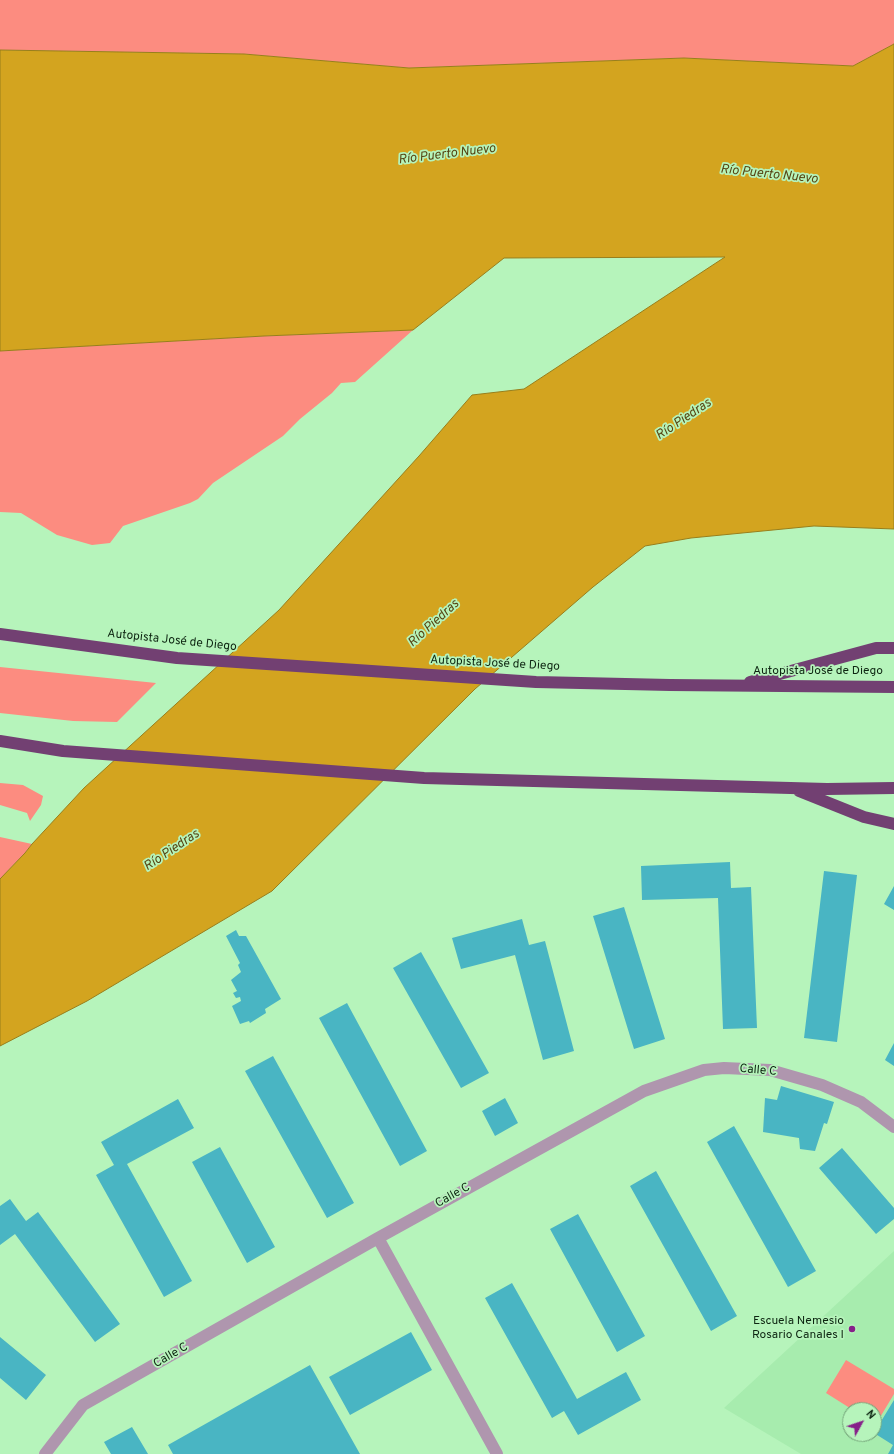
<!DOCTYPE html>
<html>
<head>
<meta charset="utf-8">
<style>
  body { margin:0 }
  #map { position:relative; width:894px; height:1454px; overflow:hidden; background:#b6f4bb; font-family:Overpass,sans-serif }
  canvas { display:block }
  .north { position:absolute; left:842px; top:1402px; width:40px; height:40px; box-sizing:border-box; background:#b6f4bb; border:1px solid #72a177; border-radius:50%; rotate:50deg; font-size:11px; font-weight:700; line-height:16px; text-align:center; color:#0d2511 }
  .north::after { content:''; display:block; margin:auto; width:14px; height:18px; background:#862089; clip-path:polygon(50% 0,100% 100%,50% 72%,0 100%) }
</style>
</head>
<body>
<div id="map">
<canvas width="894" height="1454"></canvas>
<div class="north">N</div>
</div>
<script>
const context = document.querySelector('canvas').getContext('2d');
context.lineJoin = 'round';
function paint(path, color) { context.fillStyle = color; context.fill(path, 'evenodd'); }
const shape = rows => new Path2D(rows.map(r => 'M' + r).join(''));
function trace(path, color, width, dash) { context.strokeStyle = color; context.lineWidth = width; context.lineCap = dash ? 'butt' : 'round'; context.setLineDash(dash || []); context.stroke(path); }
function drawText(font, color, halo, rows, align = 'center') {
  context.font = font + ' Overpass,sans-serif'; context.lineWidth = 3.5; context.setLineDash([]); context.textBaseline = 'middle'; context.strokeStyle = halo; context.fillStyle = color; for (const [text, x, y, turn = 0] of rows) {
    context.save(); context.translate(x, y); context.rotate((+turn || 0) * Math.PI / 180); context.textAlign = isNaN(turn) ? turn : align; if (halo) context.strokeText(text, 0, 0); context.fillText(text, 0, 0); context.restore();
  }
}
paint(shape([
  [894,1251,894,1454,801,1454,724,1408],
  [850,1410,874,1410,874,1434,850,1434]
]), '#a7ecae');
paint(shape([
  [0,0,894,0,894,44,853,66,684,58,409,68,244,54,0,50],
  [413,330,355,382,341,383,332,393,300,419,283,436,213,483,198,499,190,503,123,526,110,543,92,545,57,535,21,513,0,512,0,351,264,336],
  [0,667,156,683,117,722,73,721,0,713],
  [0,783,23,785,43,796,41,805,30,821,27,813,0,805],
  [0,837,32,844,25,853,0,879],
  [846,1360,894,1389,894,1394,876,1424,874,1423,874,1410,853,1410,826,1393]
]), '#fc8c80');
const water = shape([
  [894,44,894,529,814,526,691,538,645,546,593,587,475,689,272,891,87,1001,0,1046,0,879,25,853,32,844,84,788,279,610,419,456,472,395,524,389,725,257,504,258,413,330,264,336,0,351,0,50,244,54,409,68,684,58,853,66,894,44]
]);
paint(water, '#d3a41f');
trace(water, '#987e1b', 1);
paint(shape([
  [730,862,731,888,751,887,757,1028,723,1029,718,898,642,900,641,866],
  [824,871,857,875,837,1042,804,1038],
  [894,886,894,910,884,904],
  [624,907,665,1039,634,1049,593,916],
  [522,919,529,945,545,941,574,1051,543,1060,515,955,461,969,452,938],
  [236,930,239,936,246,936,281,999,265,1009,266,1013,250,1023,249,1021,240,1024,232,1006,241,1001,240,997,236,998,233,993,237,991,231,980,241,972,238,965,240,963,226,936],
  [421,952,489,1073,461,1088,393,968],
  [347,1003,427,1151,400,1166,319,1018],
  [894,1043,894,1066,885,1060],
  [273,1056,354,1203,327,1218,245,1071],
  [781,1086,834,1102,827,1124,824,1123,815,1151,800,1149,799,1138,763,1132,765,1098,777,1100],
  [505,1098,518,1123,495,1136,482,1111],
  [178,1099,194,1128,127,1164,192,1281,164,1297,96,1175,114,1165,101,1142],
  [734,1126,816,1271,788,1287,707,1142],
  [220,1147,275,1247,247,1263,192,1162],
  [842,1148,894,1208,894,1219,876,1234,819,1168],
  [656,1171,737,1316,711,1331,630,1186],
  [10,1199,26,1221,38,1212,120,1324,95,1342,15,1234,0,1245,0,1206],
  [578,1214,645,1336,617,1352,550,1229],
  [512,1283,577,1399,626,1372,641,1400,578,1435,564,1411,552,1418,485,1298],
  [411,1332,432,1370,350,1415,329,1377],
  [0,1337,46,1375,26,1400,0,1378],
  [310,1365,360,1454,173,1454,168,1445],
  [894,1400,894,1454,888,1454,893,1445,874,1433],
  [132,1427,148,1454,111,1454,104,1442]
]), '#49b5c3');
trace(shape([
  [378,1238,497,1454],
  [45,1454,83,1405,378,1238,644,1091,704,1070,724,1068,770,1070,822,1085,861,1102,894,1127]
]), '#af96ae', 12);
trace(shape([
  [0,634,177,658,536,682,670,685,894,687],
  [750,682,876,648,894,648],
  [0,741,63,751,424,778,827,789,894,788],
  [799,791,864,817,894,824]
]), '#724072', 12);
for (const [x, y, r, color] of [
  [852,1329,4,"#862089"]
]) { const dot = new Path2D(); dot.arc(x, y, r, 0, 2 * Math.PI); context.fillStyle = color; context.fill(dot); trace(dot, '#b6f4bb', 1.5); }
drawText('12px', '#0d2511', '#b6f4bb', [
  ["Autopista José de Diego",172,641,6],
  ["Autopista José de Diego",495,664,3],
  ["Autopista José de Diego",818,672],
  ["Calle C",758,1071,5],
  ["Calle C",453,1196,-29],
  ["Calle C",171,1356,-30]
]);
drawText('12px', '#0d2511', '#b6f4bb', [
  ["Escuela Nemesio",844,1322],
  ["Rosario Canales I",844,1336]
], 'right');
drawText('italic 13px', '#564312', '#b6f4bb', [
  ["Río Puerto Nuevo",447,155,-7],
  ["Río Puerto Nuevo",769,175,6],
  ["Río Piedras",684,420,-34],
  ["Río Piedras",434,624,-42],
  ["Río Piedras",172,851,-34]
]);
</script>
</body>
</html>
